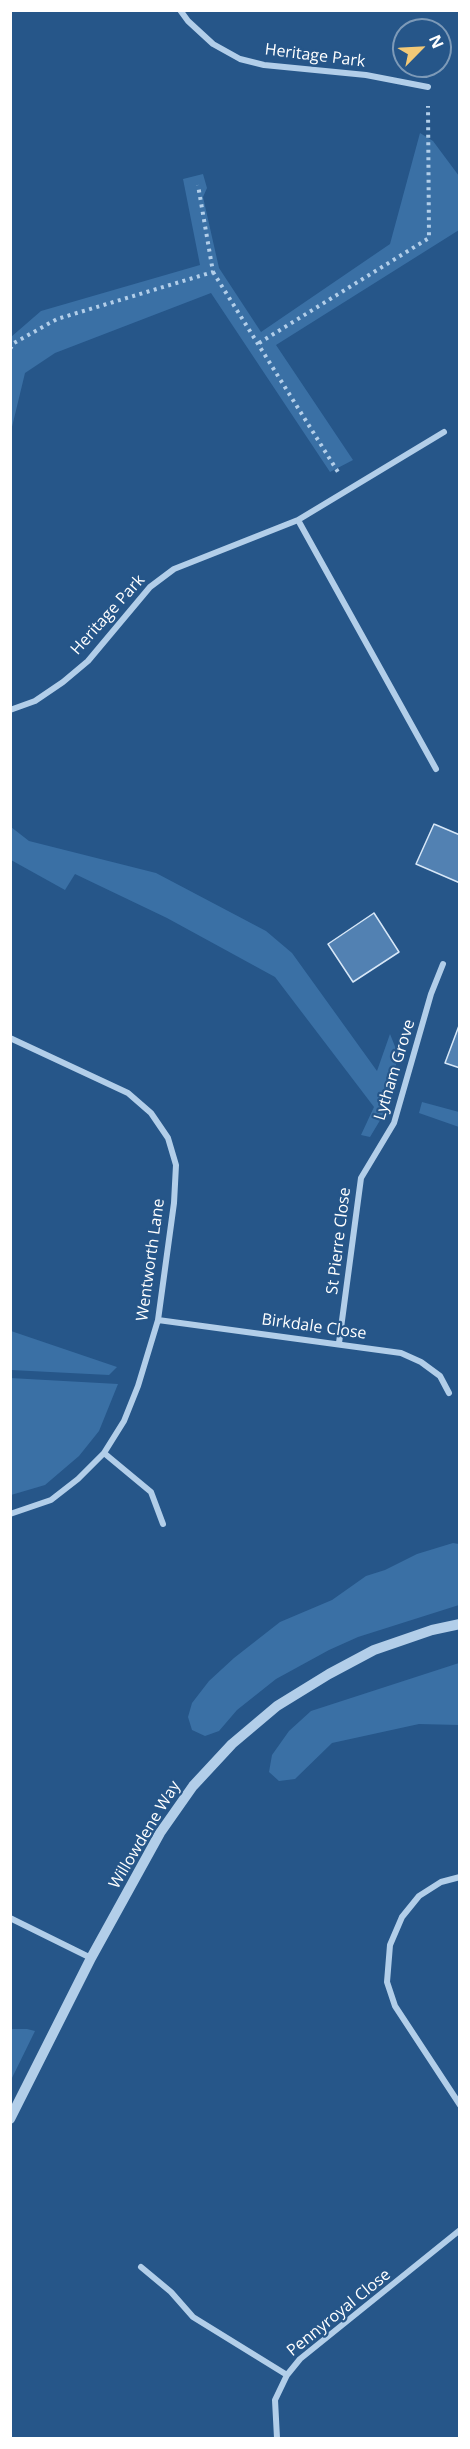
<!DOCTYPE html>
<html>
<head>
<meta charset="utf-8">
<style>
  body { margin:0 }
  #map { position:relative; width:470px; height:2449px; overflow:hidden; background:#265689; font-family:"Open Sans",sans-serif }
  canvas { display:block }
  .frame { position:absolute; inset:0; border:12px solid #fff; pointer-events:none }
  .north { position:absolute; left:392px; top:18px; width:60px; height:60px; box-sizing:border-box; background:#265689; border:2px solid #7d9ab8; border-radius:50%; rotate:66deg; font-size:16px; font-weight:700; line-height:24px; text-align:center; color:#fff }
  .north::after { content:''; display:block; margin:auto; width:21px; height:27px; background:#f2c977; clip-path:polygon(50% 0,100% 100%,50% 72%,0 100%) }
</style>
</head>
<body>
<div id="map">
<canvas width="470" height="2449"></canvas>
<div class="frame"></div>
<div class="north">N</div>
</div>
<script>
const context = document.querySelector('canvas').getContext('2d');
context.lineJoin = 'round';
function paint(path, color) { context.fillStyle = color; context.fill(path, 'evenodd'); }
const shape = rows => new Path2D(rows.map(r => 'M' + r).join(''));
function trace(path, color, width, dash) { context.strokeStyle = color; context.lineWidth = width; context.lineCap = dash ? 'butt' : 'round'; context.setLineDash(dash || []); context.stroke(path); }
function drawText(font, color, halo, rows, align = 'center') {
  context.font = font + ' "Open Sans",sans-serif'; context.lineWidth = 4.5; context.setLineDash([]); context.textBaseline = 'middle'; context.strokeStyle = halo; context.fillStyle = color; for (const [text, x, y, turn = 0] of rows) {
    context.save(); context.translate(x, y); context.rotate((+turn || 0) * Math.PI / 180); context.textAlign = isNaN(turn) ? turn : align; if (halo) context.strokeText(text, 0, 0); context.fillText(text, 0, 0); context.restore();
  }
}
paint(shape([
  [420,133,433,141,459,176,459,230,276,345,353,460,330,472,211,293,55,353,25,373,11,431,11,337,41,311,200,265,183,179,203,174,207,188,203,197,219,268,261,332,390,244],
  [11,827,29,841,156,873,266,931,292,953,377,1071,390,1034,398,1054,388,1107,370,1137,361,1135,374,1107,275,977,167,918,75,874,65,890,11,860],
  [422,1102,459,1112,459,1127,419,1113],
  [11,1331,117,1367,109,1375,11,1370],
  [10,1378,118,1384,99,1431,79,1456,45,1485,11,1495],
  [453,1543,459,1544,459,1605,358,1637,329,1650,276,1679,237,1710,219,1731,205,1736,192,1730,188,1717,192,1703,209,1681,234,1658,280,1622,332,1600,366,1576,385,1570,417,1554],
  [459,1663,459,1725,419,1724,332,1743,295,1779,279,1781,269,1772,272,1755,289,1731,311,1711],
  [11,2029,27,2029,35,2031,11,2080]
]), '#3a70a5');
const building = shape([
  [434,824,460,835,460,883,416,864,434,824],
  [374,913,399,952,353,982,328,944,374,913],
  [460,1023,460,1068,445,1063,460,1023]
]);
paint(building, '#5281b2');
trace(building, '#d7e7f7', 1.5);
trace(shape([
  [213,272,338,472],
  [259,343,429,238,428,106],
  [10,349,14,343,57,319,213,272,198,185]
]), '#b2cee9', 4, [3, 4.5]);
trace(shape([
  [180,10,188,21,213,44,240,59,264,65,366,75,428,87],
  [298,520,436,769],
  [10,710,35,701,63,682,88,661,150,587,174,569,298,520,444,432],
  [10,1038,128,1093,151,1113,168,1138,176,1165,174,1203,158,1320,138,1386,124,1421,104,1453,78,1479,51,1500,10,1514],
  [158,1320,401,1353,421,1362,440,1376,449,1393],
  [339,1343,361,1178,394,1123,431,994,443,964],
  [104,1453,151,1492,163,1524],
  [460,1877,441,1882,419,1896,402,1917,390,1945,387,1982,395,2006,460,2105],
  [10,1918,91,1958],
  [141,2267,171,2292,193,2317,287,2375],
  [277,2438,275,2400,287,2375,300,2359,460,2230]
]), '#b2cee9', 6);
trace(shape([
  [10,2119,91,1958,160,1833,193,1786,232,1744,277,1706,329,1674,374,1650,432,1630,460,1624]
]), '#b2cee9', 10);
drawText('16px', '#fff', '#265689', [
  ["Heritage Park",315,56,7],
  ["Heritage Park",108,615,-48],
  ["Lytham Grove",395,1070,-73],
  ["St Pierre Close",339,1241,-83],
  ["Wentworth Lane",151,1260,-82],
  ["Birkdale Close",314,1327,8],
  ["Willowdene Way",145,1835,-59],
  ["Pennyroyal Close",339,2313,-39]
]);
</script>
</body>
</html>
